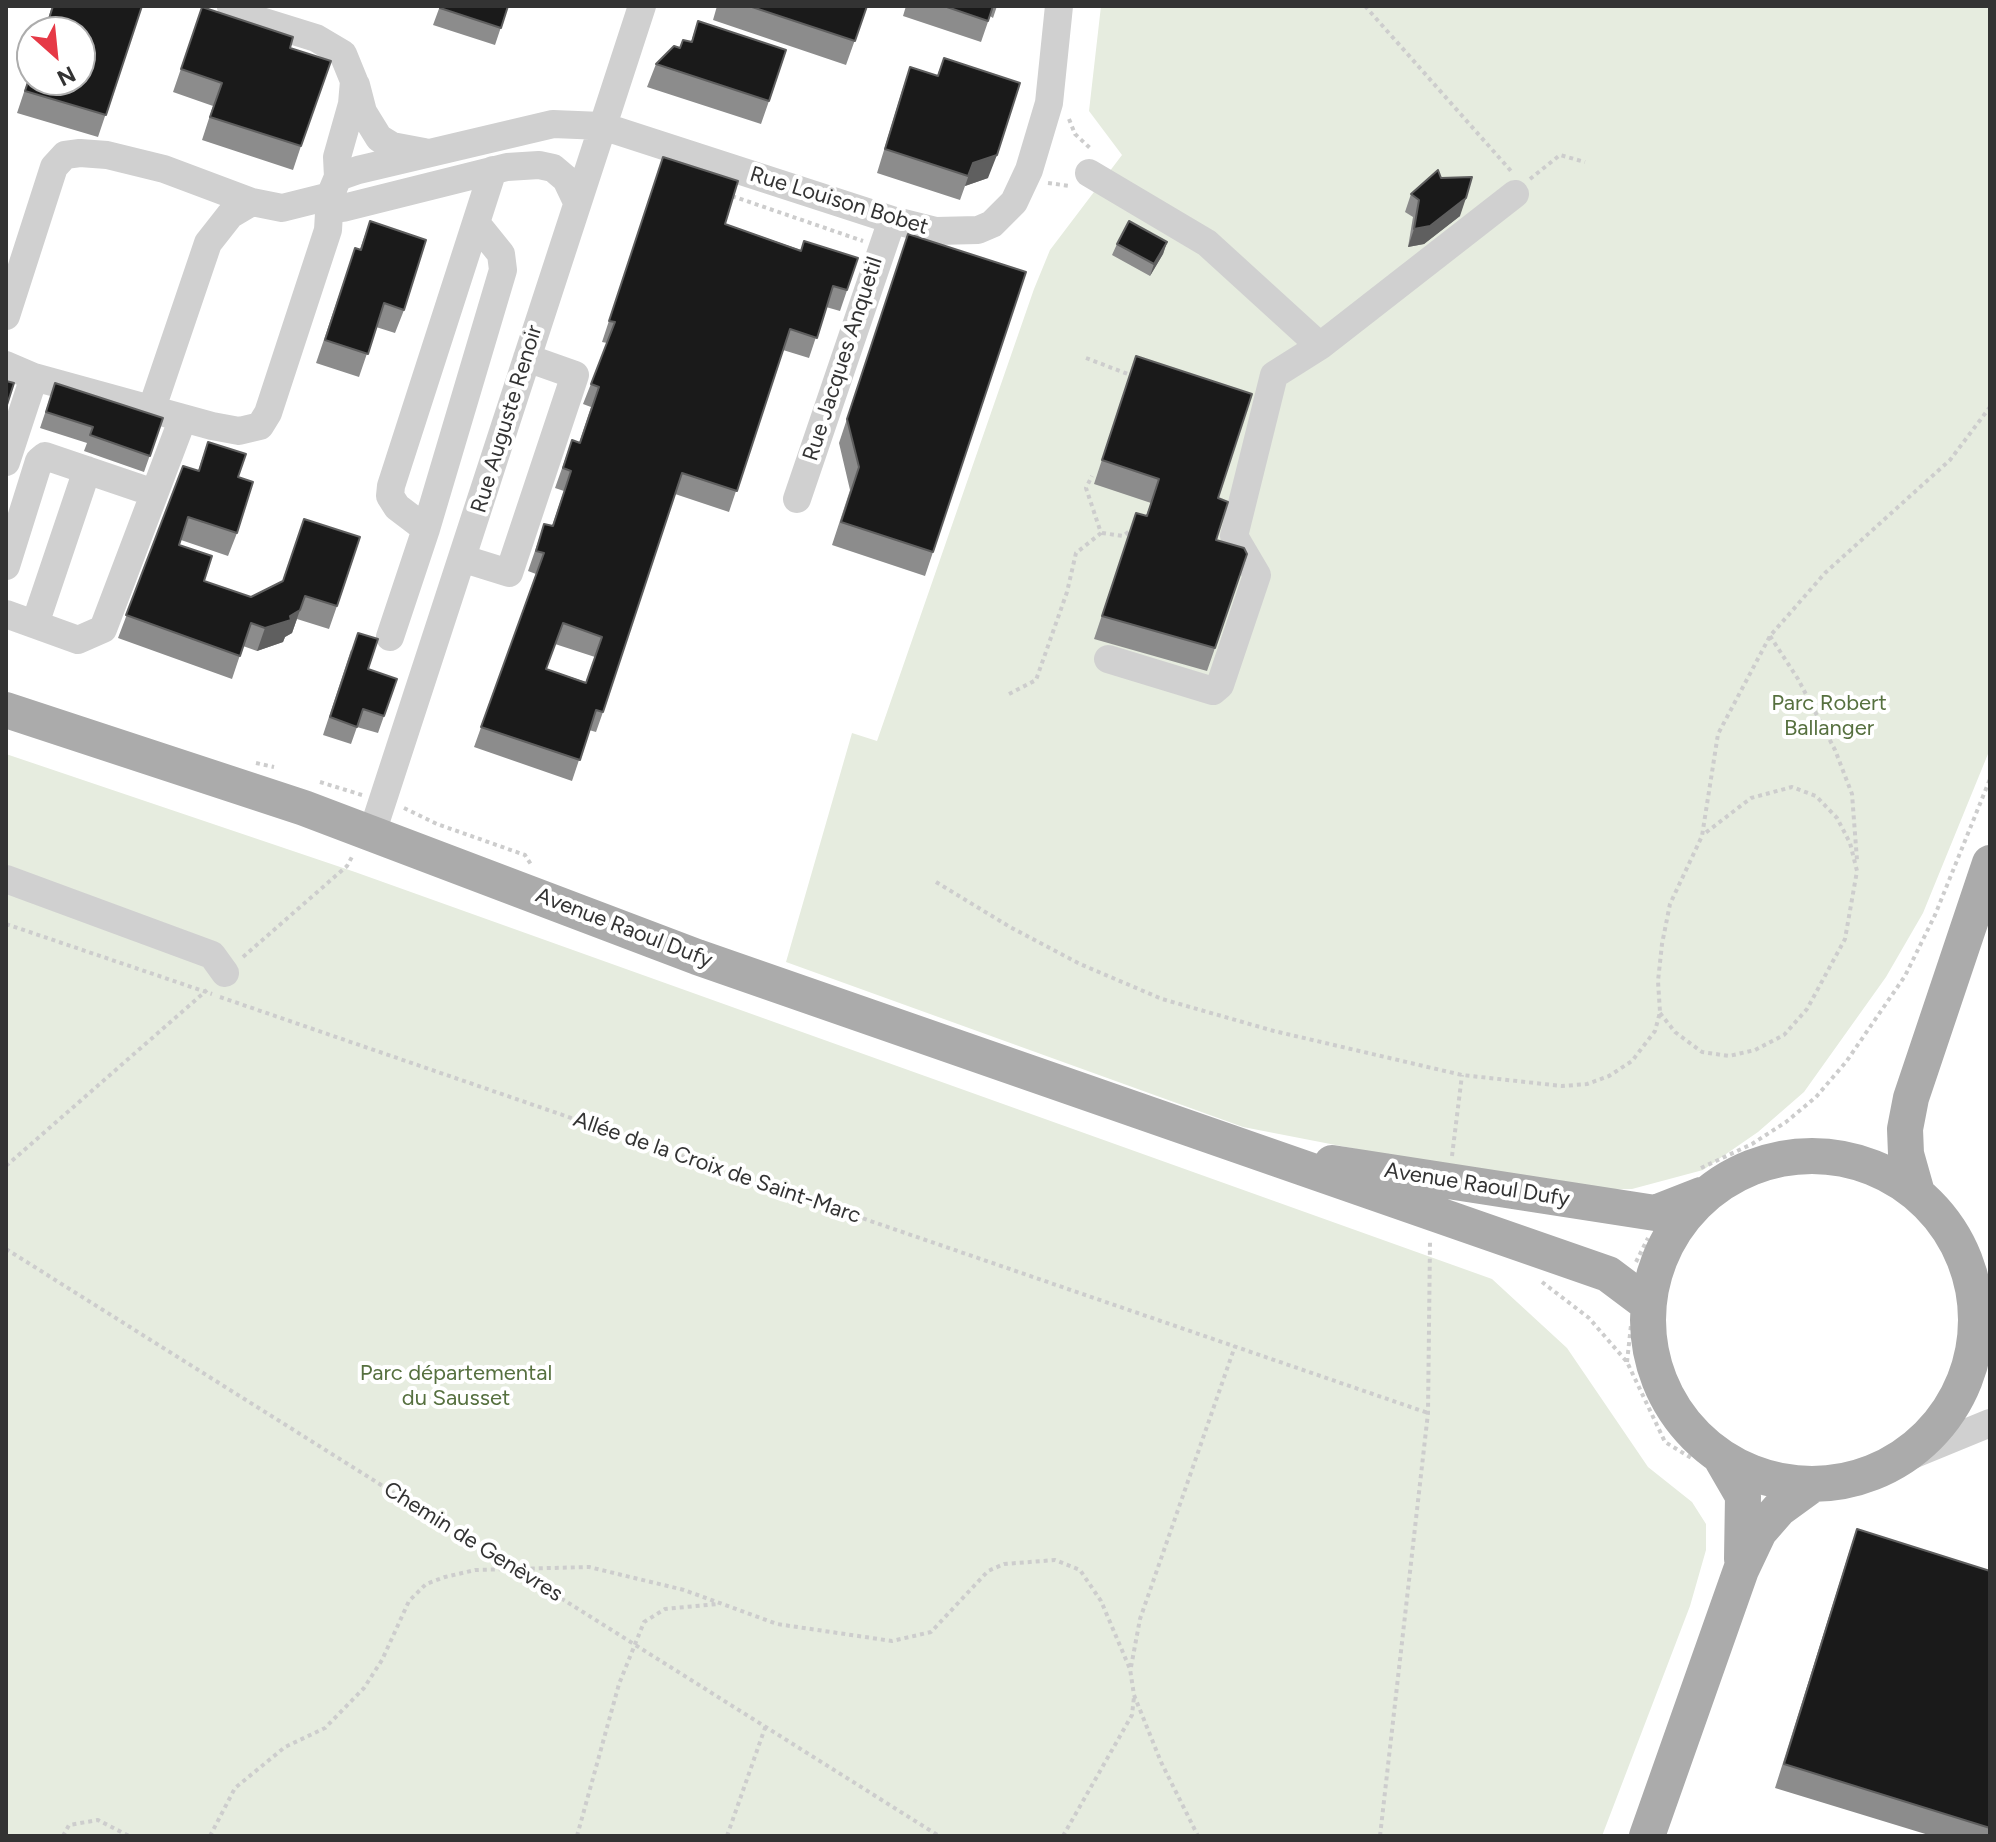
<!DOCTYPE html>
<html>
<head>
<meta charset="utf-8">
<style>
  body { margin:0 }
  #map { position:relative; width:1996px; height:1842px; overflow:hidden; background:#fff; font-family:Figtree,sans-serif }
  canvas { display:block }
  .frame { position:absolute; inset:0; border:8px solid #333; pointer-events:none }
  .north { position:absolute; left:16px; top:16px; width:80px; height:80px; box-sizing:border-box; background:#fff; border:2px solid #adadad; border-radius:50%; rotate:153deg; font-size:22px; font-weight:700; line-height:32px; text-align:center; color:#333 }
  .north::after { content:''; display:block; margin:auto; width:28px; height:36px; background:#e63946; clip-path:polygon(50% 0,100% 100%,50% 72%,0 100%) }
</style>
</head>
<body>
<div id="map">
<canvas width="1996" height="1842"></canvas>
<div class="frame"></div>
<div class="north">N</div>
</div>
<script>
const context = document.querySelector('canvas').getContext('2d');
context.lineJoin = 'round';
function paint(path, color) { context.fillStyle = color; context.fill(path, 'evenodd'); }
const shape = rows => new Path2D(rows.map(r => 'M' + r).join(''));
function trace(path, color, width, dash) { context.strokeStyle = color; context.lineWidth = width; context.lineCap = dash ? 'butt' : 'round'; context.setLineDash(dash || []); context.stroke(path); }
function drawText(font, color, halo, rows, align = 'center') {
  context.font = font + ' Figtree,sans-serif'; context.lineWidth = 8; context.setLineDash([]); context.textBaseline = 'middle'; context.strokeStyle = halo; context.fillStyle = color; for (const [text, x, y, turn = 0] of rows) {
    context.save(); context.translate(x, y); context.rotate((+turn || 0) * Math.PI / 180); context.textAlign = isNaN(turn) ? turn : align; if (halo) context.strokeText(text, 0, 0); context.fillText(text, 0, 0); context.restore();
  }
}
paint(shape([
  [1101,6,1990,6,1990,749,1923,913,1886,977,1804,1092,1758,1132,1703,1170,1632,1189,1567,1190,1243,1127,786,962,852,733,877,741,1034,289,1050,250,1122,155,1089,111],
  [6,754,355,872,1492,1279,1567,1348,1648,1467,1692,1502,1706,1524,1706,1550,1690,1606,1602,1836,6,1836]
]), '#e6ecdf');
trace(shape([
  [1365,6,1511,171],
  [1069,119,1075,134,1091,149],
  [1530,179,1560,155,1585,162],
  [1048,183,1070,186],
  [732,196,863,241],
  [1086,358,1133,376],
  [1102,533,1123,536,1131,530],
  [1770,636,1798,679,1835,750,1852,794,1857,860],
  [1009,694,1036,680,1067,592,1076,553,1101,533,1086,488,1092,476],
  [256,763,274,767],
  [320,782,362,795],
  [404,808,437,824,525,855,532,866],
  [936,882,1010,927,1080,964,1162,999,1274,1031,1462,1075,1562,1086,1587,1084,1609,1076,1632,1061,1655,1031,1660,1012,1658,981,1662,944,1670,904,1702,836,1718,734,1770,636,1825,573,1950,460,1990,407],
  [6,924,212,994],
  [243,957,347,866,353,855],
  [220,997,1428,1413],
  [1660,1013,1675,1032,1702,1052,1729,1056,1755,1050,1784,1035,1807,1009,1845,939,1857,871,1850,843,1837,818,1816,796,1792,787,1751,798,1704,834],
  [1452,1156,1462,1075],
  [6,1166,207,990],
  [1701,1168,1752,1144,1786,1122,1816,1097,1846,1062,1905,976,1935,915,1990,779],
  [1719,1179,1736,1174],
  [6,1249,939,1836],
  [1636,1262,1648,1238],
  [1542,1282,1589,1318,1627,1362,1665,1442,1693,1459],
  [1627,1362,1631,1325],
  [1131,1667,1140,1619,1235,1346],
  [63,1836,69,1825,98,1820,129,1836],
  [210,1836,235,1788,285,1747,325,1728,364,1688,382,1660,409,1601,426,1584,445,1577,475,1570,589,1567,684,1590,777,1624,892,1641,931,1632,988,1571,1004,1564,1055,1560,1080,1570,1101,1601,1130,1669,1134,1695,1161,1762,1198,1836],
  [577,1836,619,1684,644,1622,665,1609,717,1604],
  [727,1836,766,1725],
  [1063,1836,1132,1715,1134,1697],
  [1380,1836,1428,1413,1430,1241]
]), '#cdcdcd', 4, [4, 4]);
trace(shape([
  [231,7,242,15,316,38,343,54,354,81,352,104,337,157,338,177],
  [356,85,363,112,379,138,392,146,424,152],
  [1089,173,1207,243,1320,346,1515,194],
  [330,196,343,208,507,167,539,165,553,168,566,179,576,200],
  [6,316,54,167,65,155,80,153,107,155,164,169,252,202,282,208,330,196,338,177,358,170,553,124,602,126,892,220,936,231,978,230,992,224,1014,202,1029,170,1049,103,1059,6],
  [6,365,34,377,212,426,239,431,260,426,268,413,328,230,330,196],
  [152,408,208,243,230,215,252,202],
  [6,462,34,377],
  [797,499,892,220],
  [426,529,397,507,390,496,391,486,493,170],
  [464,559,509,573,575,375,527,358],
  [6,566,39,461,45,456,154,493],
  [6,614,78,640,103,629,183,418],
  [35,624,87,470],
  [390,637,426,529,503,270,501,254,476,223],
  [1108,659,1213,691,1220,685,1257,575,1234,536,1274,375,1320,346],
  [372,833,642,6],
  [6,879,212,955,225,973],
  [1973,1283,1990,1308],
  [1895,1462,1990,1423]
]), '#d0d0d0', 28);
trace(shape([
  [6,710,304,808,697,957,1608,1274,1648,1304],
  '1648 1320a164 164 0 1 1 328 0a164 164 0 1 1-328 0Z',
  [1332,1163,1655,1213,1701,1195],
  [1917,1193,1906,1154,1905,1129,1911,1098,1990,863],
  [1721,1458,1743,1496,1742,1559],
  [1647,1836,1741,1570,1759,1532,1779,1509,1812,1485]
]), '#ababab', 36);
paint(shape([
  [52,6,142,6,98,137,17,113,32,68,32,80,80,32,44,32],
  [440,6,508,6,495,45,433,25],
  [717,6,867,6,846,65,713,20],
  [906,6,997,6,993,18,990,16,981,42,903,16],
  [202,7,290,48,301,146,293,170,202,140,213,106,173,92],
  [698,21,769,101,761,124,647,87,656,64,691,42],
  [944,58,988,178,965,186,960,200,877,173,902,91,910,67,937,76],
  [663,157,725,224,801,250,858,258,840,311,826,307,809,358,783,350,729,512,675,494,603,712,596,732,589,730,572,781,474,747,536,574,528,571,537,545,544,524,552,526,564,491,555,488,572,440,579,443,591,407,583,404,607,343,602,342],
  [555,644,595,657,586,682,546,669],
  [1441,178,1460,216,1424,244,1408,247,1413,217,1405,212,1411,194],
  [370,221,404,310,395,333,376,327,359,377,316,363,355,248,360,249],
  [908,234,933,552,925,576,832,545,850,490,839,443],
  [1167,242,1163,254,1150,276,1112,255,1117,244],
  [1136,356,1218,498,1215,648,1207,671,1094,639,1136,513,1146,516,1151,503,1094,484],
  [55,383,163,418,144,472,84,451,87,443,40,428],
  [208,442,238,477,237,533,228,556,181,540,179,545,204,581,251,597,283,582,304,519,337,606,329,629,297,619,292,633,285,637,283,642,257,651,243,646,232,679,118,638,183,466,198,471],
  [351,650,368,669,397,679,378,733,357,727,351,744,323,735],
  [1857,1529,1990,1571,1990,1836,1932,1836,1775,1788,1849,1553]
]), '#8c8c8c');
paint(shape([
  [997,155,988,178,965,186,973,163],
  [1466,198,1460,216,1424,244,1408,247,1414,229],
  [1167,242,1163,254,1150,276,1154,264],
  [300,610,292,633,285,637,283,642,257,651,265,628]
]), '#5f5f5f');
const building = shape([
  [53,6,142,6,106,115,25,91,32,70,32,80,80,80,80,32,45,32,53,6],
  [440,6,508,6,501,28,440,8,440,6],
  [749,6,867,6,855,41,749,6],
  [944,6,993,6,988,21,944,6],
  [202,7,293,37,290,48,331,61,301,146,210,117,222,83,181,69,202,7],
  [698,21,786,50,769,101,656,64,674,46,680,48,683,40,692,42,698,21],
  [944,58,1020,83,997,155,973,163,968,176,885,149,910,67,938,76,944,58],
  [663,157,738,181,725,224,801,251,804,241,858,258,847,290,833,286,817,338,790,329,737,491,682,473,603,712,596,710,580,760,481,727,544,553,536,551,544,524,553,526,571,471,563,468,572,440,580,443,599,387,591,384,615,322,609,321,663,157],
  [563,623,602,637,586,683,546,669,563,623],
  [1438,170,1441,178,1472,177,1466,198,1430,226,1414,229,1419,200,1411,194,1438,170],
  [370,221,426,240,404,310,384,303,368,354,325,340,355,248,361,250,370,221],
  [1129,221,1167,242,1154,264,1117,244,1129,221],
  [908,234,1026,272,933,552,841,522,859,467,847,419,908,234],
  [1136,356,1252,394,1218,498,1228,502,1216,540,1244,548,1247,554,1215,648,1102,616,1136,513,1147,516,1159,479,1102,460,1136,356],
  [6,381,14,383,6,408,6,381],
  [55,383,163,418,150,456,90,435,93,427,46,412,55,383],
  [208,442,246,454,238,477,253,482,237,533,188,517,179,545,212,556,204,581,251,597,283,581,304,519,360,537,337,606,305,596,300,610,290,616,291,620,265,628,251,623,240,656,126,615,183,466,199,471,208,442],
  [358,633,378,639,368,669,397,679,384,716,363,709,357,727,330,717,358,633],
  [1857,1529,1990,1571,1990,1828,1784,1764,1857,1529]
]);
paint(building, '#1a1a1a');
trace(building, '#5f5f5f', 2);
drawText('22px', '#333', '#fff', [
  ["Rue Louison Bobet",839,201,17],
  ["Rue Jacques Anquetil",843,359,-72],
  ["Rue Auguste Renoir",507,419,-73],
  ["Avenue Raoul Dufy",624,928,21],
  ["Allée de la Croix de Saint-Marc",717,1168,19],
  ["Avenue Raoul Dufy",1477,1185,9],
  ["Chemin de Genèvres",473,1542,32]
]);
drawText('22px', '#56703f', '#fff', [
  ["Parc Robert",1829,704],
  ["Ballanger",1829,729],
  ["Parc départemental",456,1374],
  ["du Sausset",456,1399]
]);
</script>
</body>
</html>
